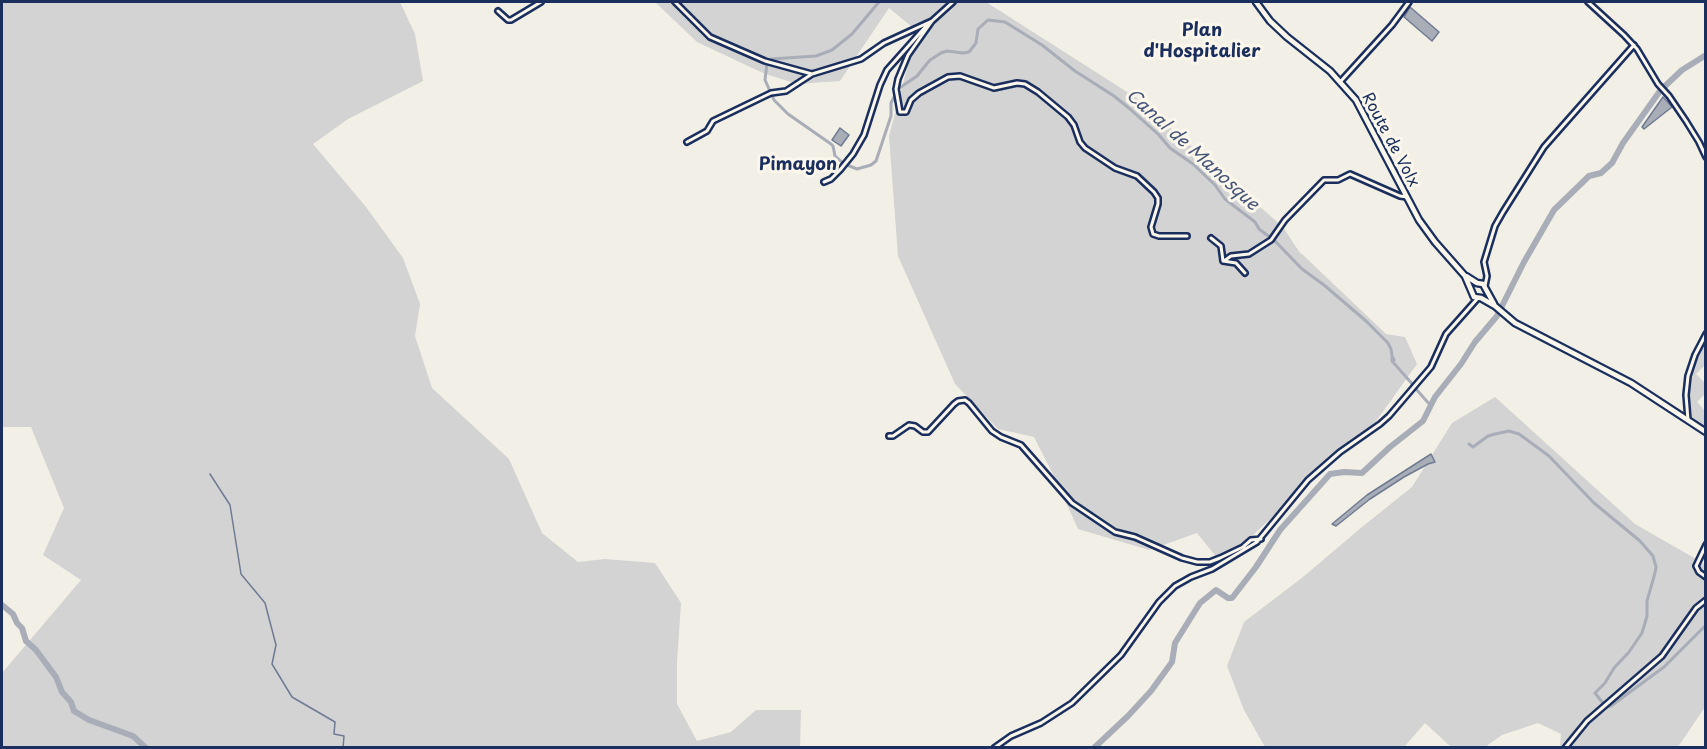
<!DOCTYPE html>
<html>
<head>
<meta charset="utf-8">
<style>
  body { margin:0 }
  #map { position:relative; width:1707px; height:749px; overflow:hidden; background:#f2efe6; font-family:"Playpen Sans",sans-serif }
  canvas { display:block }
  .frame { position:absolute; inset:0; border:3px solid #1b2f5e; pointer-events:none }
</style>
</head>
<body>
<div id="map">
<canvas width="1707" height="749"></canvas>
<div class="frame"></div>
</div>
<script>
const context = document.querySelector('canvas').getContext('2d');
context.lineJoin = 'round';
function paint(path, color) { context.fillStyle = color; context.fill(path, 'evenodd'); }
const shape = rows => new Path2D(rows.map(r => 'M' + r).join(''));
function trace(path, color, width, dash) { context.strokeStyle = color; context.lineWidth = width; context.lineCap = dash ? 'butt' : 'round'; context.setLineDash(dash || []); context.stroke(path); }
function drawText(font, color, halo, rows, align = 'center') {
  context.font = font + ' "Playpen Sans",sans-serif'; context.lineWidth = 6; context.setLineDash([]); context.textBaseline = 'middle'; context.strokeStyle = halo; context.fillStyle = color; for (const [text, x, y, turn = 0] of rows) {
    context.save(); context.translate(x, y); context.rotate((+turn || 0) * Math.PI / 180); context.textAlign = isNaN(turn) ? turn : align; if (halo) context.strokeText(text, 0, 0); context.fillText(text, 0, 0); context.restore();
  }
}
paint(shape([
  [2,2,400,2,415,34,423,81,348,119,313,144,366,207,403,258,420,304,415,336,432,388,509,459,542,533,578,562,605,559,655,563,681,603,677,662,677,704,697,741,731,732,756,710,801,710,800,747,2,747,2,673,81,580,43,555,64,508,31,427,2,427],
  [655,2,986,2,1138,99,1283,227,1300,253,1302,254,1386,334,1405,337,1417,364,1374,424,1335,452,1303,481,1282,508,1222,564,1197,533,1149,550,1078,529,1056,480,1034,437,998,429,955,384,898,256,889,136,917,31,889,8,840,81,797,84,763,73,697,42],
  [1702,344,1705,352,1705,365,1696,374,1705,383,1705,394,1697,402,1705,411,1705,428,1691,419,1689,416,1687,391,1688,376],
  [1495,397,1635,524,1703,563,1705,568,1705,707,1678,747,1560,747,1561,734,1538,723,1502,735,1485,747,1451,747,1425,723,1404,747,1265,747,1244,710,1227,666,1244,622,1303,577,1362,527,1412,487,1452,423]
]), '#d2d3d2');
const water = shape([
  [1410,7,1439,32,1432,41,1404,17,1410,7],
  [1663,97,1672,107,1644,129,1642,127,1663,97],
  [840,128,849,135,841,146,832,140,840,128],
  [1431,454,1435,462,1428,464,1404,477,1370,499,1336,526,1332,524,1367,495,1431,454]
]);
paint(water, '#a9adb7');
trace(water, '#707b93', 1.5);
trace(shape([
  [210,474,230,505,241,574,265,603,276,645,272,664,292,697,335,722,334,734,344,736,343,748]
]), '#707b93', 1.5);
trace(shape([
  [844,164,835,156,833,146,831,144,788,114,774,100,765,80,767,63,771,59,816,56,832,50,852,34,879,2],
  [847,165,857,169,871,165,876,161,891,116,891,103,898,89,917,76,930,60,941,53,947,51,963,53,969,52,976,43,978,29,988,20,1005,22,1042,45,1075,71,1114,96,1130,109,1159,135,1170,148,1193,164,1215,185,1225,199,1255,222,1259,229,1275,241,1302,269,1324,285,1366,321,1388,343,1391,349,1392,356,1394,360],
  [1392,358,1392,361,1414,386],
  [1416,389,1431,406],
  [1469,444,1473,447,1488,436,1495,434,1509,431,1519,434,1549,456,1594,503,1640,541,1653,556,1656,567,1655,573,1647,601,1647,616,1642,633,1629,652,1614,668,1605,683,1595,693,1606,707,1611,706,1664,667,1706,625]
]), '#a9adb7', 3);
trace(shape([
  [1664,87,1682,70,1706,55],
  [2,605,13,614,17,623,22,628,26,641,36,650,56,677,62,692,71,702,74,711,89,720,133,736,146,748],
  [1094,748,1128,716,1151,691,1172,662,1175,643,1200,603,1216,590,1228,598,1232,598,1256,567,1280,530,1330,474,1344,472,1362,473,1390,447,1423,421,1435,397,1461,364,1475,342,1497,316,1524,262,1554,210,1589,176,1601,173,1612,163,1623,143,1660,91]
]), '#a9adb7', 6);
const minor = shape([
  [675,2,710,37,765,61,812,74,861,59,884,43,932,21,953,2],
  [1588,2,1624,35,1637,49,1658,84,1669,96,1686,121,1699,142,1706,157],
  [498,11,508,20,511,20,541,2],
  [932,21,908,55,898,79,896,89,900,112,906,112,911,100,919,93,948,77,960,76,994,88,1017,83,1025,84,1038,92,1068,117,1074,125,1080,142,1085,148,1115,168,1137,176,1154,192,1158,198,1158,204,1151,227,1153,234,1159,236,1187,236],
  [1341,81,1392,25,1409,2],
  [687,142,707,131,713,121,771,93,786,91,812,74],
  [824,182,831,179,840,170,853,154,864,135,880,85,887,70,928,24],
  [1211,238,1221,246,1223,261,1236,263,1245,273],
  [1224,261,1231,256,1249,254,1271,240,1285,220,1324,180,1338,180,1350,174,1400,196,1407,197],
  [1485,286,1487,276,1484,262,1495,226,1503,212,1544,147,1634,45],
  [1688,420,1686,395,1688,376,1695,355,1706,334],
  [889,436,893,436,909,425,915,426,923,432,928,432,954,404,958,401,965,400,969,403,992,431,1001,437,1021,445,1072,503,1115,532,1135,537,1182,558,1197,562,1210,562,1220,558,1243,547,1251,540,1261,539],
  [1706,545,1696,566,1699,572,1706,577],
  [994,748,1011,736,1041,723,1072,703,1121,655,1159,602,1175,586,1191,577,1212,569,1257,542,1308,480,1340,452,1380,424,1389,416,1431,367,1446,334,1478,298],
  [1565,748,1587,721,1662,656,1696,608,1706,600]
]);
const major = shape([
  [1256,2,1270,21,1287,37,1330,71,1356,100,1419,220,1435,242,1465,276,1474,297,1481,298,1495,306,1515,323,1631,383,1706,432],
  [1466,276,1477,283,1483,284,1494,304]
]);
trace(minor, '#1b2f5e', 8);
trace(major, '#1b2f5e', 9);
trace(minor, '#fbf7ec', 3);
trace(major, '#fbf7ec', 4.5);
drawText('16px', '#1b2f5e', '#fbf7ec', [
  ["Route de Volx",1390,140,62]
]);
drawText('bold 18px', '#1b2f5e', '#fbf7ec', [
  ["Plan",1202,31],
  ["d'Hospitalier",1202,52],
  ["Pimayon",798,165]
]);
drawText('italic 18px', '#465579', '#fbf7ec', [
  ["Canal de Manosque",1192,150,42]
]);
</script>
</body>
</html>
